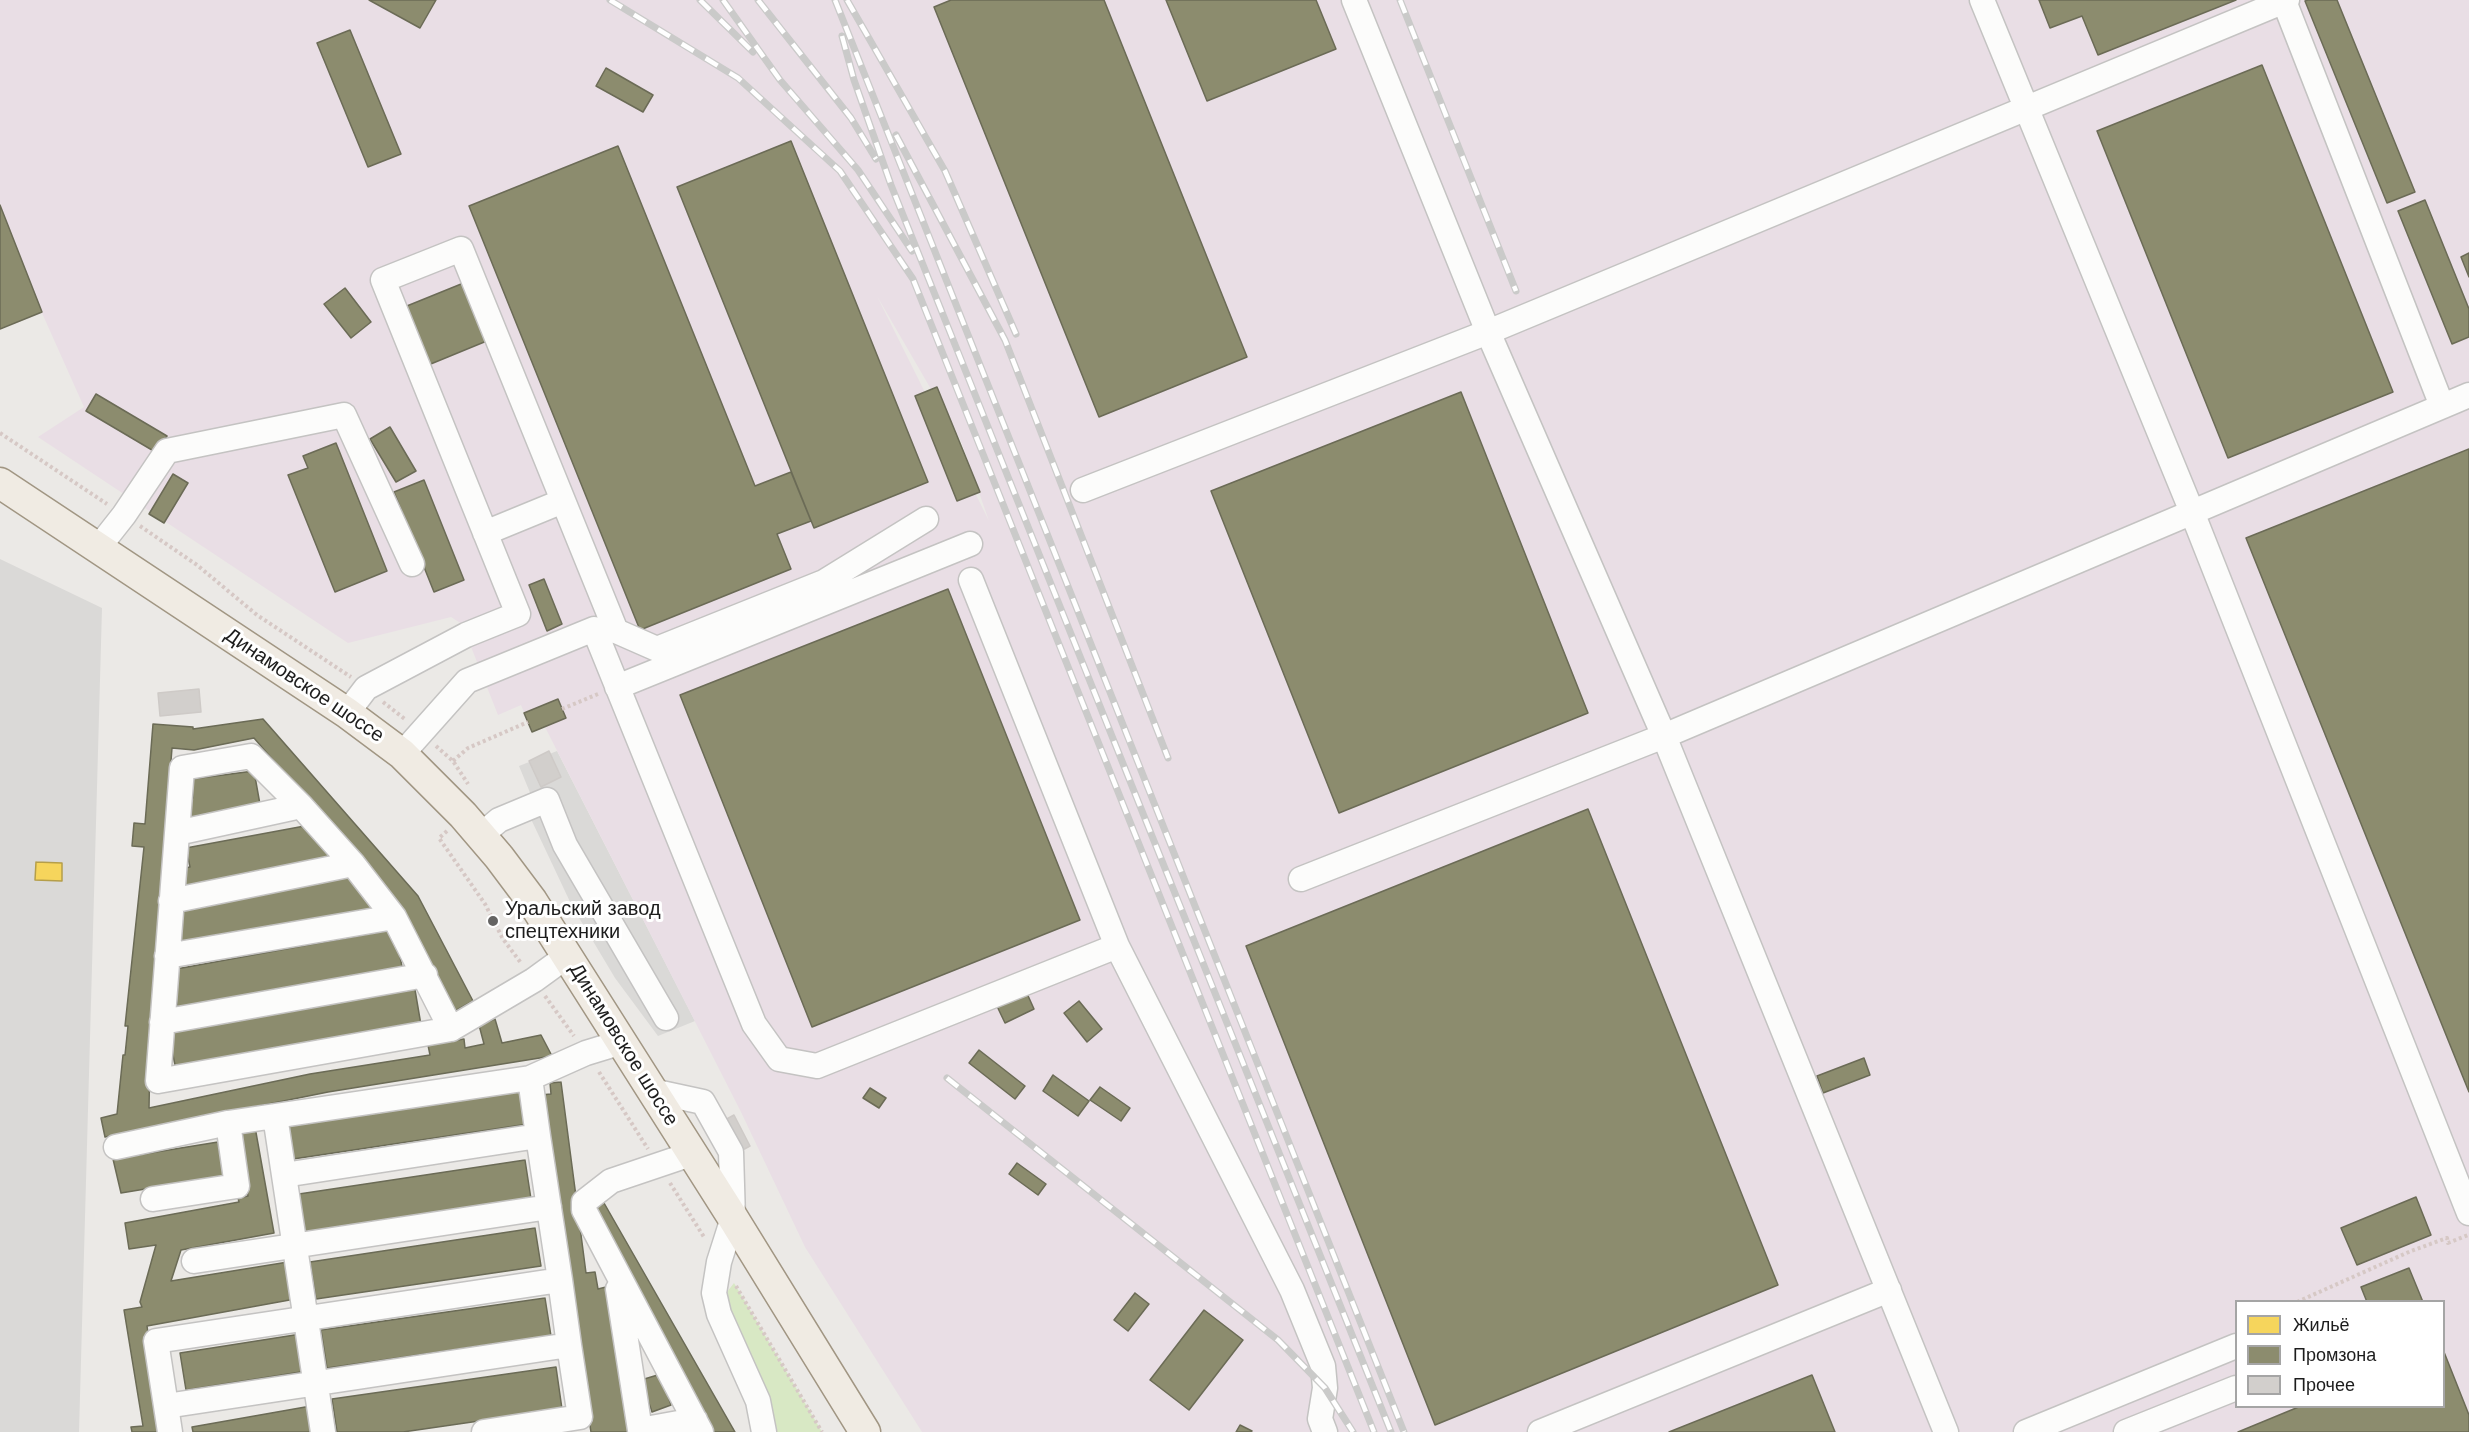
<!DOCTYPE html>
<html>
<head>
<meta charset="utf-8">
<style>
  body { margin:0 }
  #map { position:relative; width:2469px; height:1432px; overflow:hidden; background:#ebe9e6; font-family:"DM Sans",sans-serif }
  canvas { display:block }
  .legend { position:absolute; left:2235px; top:1300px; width:210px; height:108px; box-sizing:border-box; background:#fff; border:2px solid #a5a5a5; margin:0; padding:8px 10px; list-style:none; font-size:18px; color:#1d1d1d }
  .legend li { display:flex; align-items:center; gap:12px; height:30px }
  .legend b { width:30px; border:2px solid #a5a5a5 }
</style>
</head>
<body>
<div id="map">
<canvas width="2469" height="1432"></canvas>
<ul class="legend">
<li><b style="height:16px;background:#f6d55c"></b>Жильё</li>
<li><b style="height:16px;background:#8c8c6e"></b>Промзона</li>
<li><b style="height:16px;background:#d2cfcc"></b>Прочее</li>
</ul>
</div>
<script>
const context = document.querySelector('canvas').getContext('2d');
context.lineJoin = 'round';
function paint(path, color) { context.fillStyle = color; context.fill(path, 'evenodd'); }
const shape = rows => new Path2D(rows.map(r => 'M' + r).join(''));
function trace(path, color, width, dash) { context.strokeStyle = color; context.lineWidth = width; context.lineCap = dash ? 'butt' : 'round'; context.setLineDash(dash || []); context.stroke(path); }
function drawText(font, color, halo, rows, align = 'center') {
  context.font = font + ' "DM Sans",sans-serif'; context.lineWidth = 6; context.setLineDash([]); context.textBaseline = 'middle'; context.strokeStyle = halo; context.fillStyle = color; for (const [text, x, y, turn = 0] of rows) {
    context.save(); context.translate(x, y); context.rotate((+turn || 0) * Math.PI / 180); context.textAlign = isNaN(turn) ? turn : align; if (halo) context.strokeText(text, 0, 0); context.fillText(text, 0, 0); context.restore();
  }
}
paint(shape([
  [0,559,102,608,79,1432,0,1432],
  [557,751,695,1021,658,1036,615,978,572,906,522,800,531,795,519,766]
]), '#dad9d7');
paint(shape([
  [0,0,2469,0,2469,1432,922,1432,805,1247,741,1112,545,727,532,732,521,705,498,715,462,624,451,617,348,643,38,437,84,407,42,313,0,329],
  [877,296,961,441,989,521],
  [2236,1302,2444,1302,2444,1406,2236,1406]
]), '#e9dee5');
paint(shape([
  [734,1283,822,1432,776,1432,770,1403,725,1299,727,1292]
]), '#d8e8c4');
const homes = shape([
  [36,862,62,863,62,881,35,880,36,862]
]);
paint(homes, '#f6d55c');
trace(homes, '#b59e49', 1.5);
const industry = shape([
  [369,0,436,0,420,28,369,0],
  [951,0,1104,0,1247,357,1099,417,934,7,951,0],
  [1166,0,1316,0,1336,49,1207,101,1166,0],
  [2039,0,2236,0,2098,55,2082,16,2050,28,2039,0],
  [2308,0,2337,0,2415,192,2387,203,2305,1,2308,0],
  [350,30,401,154,368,167,317,43,350,30],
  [2262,65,2393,392,2228,458,2097,131,2262,65],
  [606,68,653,95,643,112,596,86,606,68],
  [791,141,928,482,814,528,677,187,791,141],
  [618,146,755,486,791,472,811,521,777,534,791,569,640,630,469,206,618,146],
  [2425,200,2469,309,2469,337,2452,344,2398,211,2425,200],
  [0,205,42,312,0,329,0,205],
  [2469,253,2469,277,2461,257,2469,253],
  [471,280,494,338,421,368,397,310,471,280],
  [345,288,371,322,351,338,324,304,345,288],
  [937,387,980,492,957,501,915,396,937,387],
  [1461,392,1588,713,1339,813,1211,491,1461,392],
  [96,394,167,436,157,453,86,411,96,394],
  [390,427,416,471,396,482,370,439,390,427],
  [336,443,387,571,335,592,288,475,308,468,303,456,336,443],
  [2469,449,2469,1092,2246,538,2469,449],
  [173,474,188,483,164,523,149,514,173,474],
  [424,480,464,580,434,592,394,492,424,480],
  [544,579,562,624,547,631,529,585,544,579],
  [948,589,1080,920,812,1027,680,695,948,589],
  [558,699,566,718,532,732,524,713,558,699],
  [263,719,418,896,473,1001,455,1011,403,911,254,738,194,750,172,748,148,1057,150,1058,149,1108,310,1074,430,1055,428,1045,464,1039,465,1048,484,1044,479,1025,495,1019,502,1043,541,1035,552,1056,328,1092,105,1137,101,1118,117,1114,123,1055,125,1055,128,1026,125,1026,144,847,132,846,134,823,145,824,153,724,193,727,193,729,263,719],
  [254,771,261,810,183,821,180,802,193,798,192,779,254,771],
  [1588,809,1778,1285,1435,1425,1246,946,1588,809],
  [310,825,335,859,184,886,180,869,190,867,186,848,310,825],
  [352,873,378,909,176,948,176,909,352,873],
  [395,929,402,967,178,1009,171,970,395,929],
  [414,984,421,1025,176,1070,168,1030,414,984],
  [1025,989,1034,1009,1005,1023,995,1002,1025,989],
  [1079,1001,1102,1029,1087,1042,1064,1013,1079,1001],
  [979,1050,1025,1086,1015,1099,969,1063,979,1050],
  [1864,1058,1870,1075,1823,1093,1817,1076,1864,1058],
  [1053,1075,1089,1101,1078,1116,1043,1091,1053,1075],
  [561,1082,586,1273,595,1272,598,1289,606,1287,630,1432,591,1432,540,1095,551,1094,550,1083,561,1082],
  [522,1087,528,1124,293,1159,287,1122,522,1087],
  [1100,1087,1130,1108,1121,1121,1090,1100,1100,1087],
  [870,1088,886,1098,879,1108,863,1098,870,1088],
  [255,1127,274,1233,181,1250,171,1281,288,1262,295,1299,147,1326,162,1432,132,1432,131,1427,143,1426,124,1310,142,1307,140,1302,156,1245,129,1249,125,1223,239,1202,238,1198,248,1196,237,1131,255,1127],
  [218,1142,224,1176,121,1193,113,1159,218,1142],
  [525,1160,531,1199,305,1232,299,1194,525,1160],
  [1017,1163,1046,1184,1038,1195,1009,1174,1017,1163],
  [2416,1197,2431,1235,2357,1265,2341,1228,2416,1197],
  [604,1203,735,1432,713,1432,590,1211,604,1203],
  [535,1228,541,1266,316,1299,310,1262,535,1228],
  [2409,1268,2423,1302,2367,1302,2361,1287,2409,1268],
  [1135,1293,1149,1304,1128,1331,1114,1320,1135,1293],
  [545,1298,551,1336,327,1368,321,1330,545,1298],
  [1204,1310,1243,1340,1189,1410,1150,1380,1204,1310],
  [301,1334,307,1371,186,1390,180,1353,301,1334],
  [2444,1352,2469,1415,2469,1432,2238,1432,2301,1406,2444,1406,2444,1352],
  [556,1367,562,1409,403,1432,337,1432,332,1399,556,1367],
  [661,1374,671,1405,652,1412,641,1380,661,1374],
  [1812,1375,1835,1432,1669,1432,1812,1375],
  [311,1406,314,1432,193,1432,192,1427,311,1406],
  [1240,1425,1252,1431,1251,1432,1236,1432,1240,1425]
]);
paint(industry, '#8c8c6e');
trace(industry, '#6b6b56', 1.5);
const building = shape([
  [199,689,201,712,160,716,158,693,199,689],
  [549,751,561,777,541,787,529,761,549,751],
  [734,1115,750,1146,739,1152,723,1121,734,1115]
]);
paint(building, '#d2cfcc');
trace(building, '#cecac7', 1.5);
const minor = shape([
  [1354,0,1488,332,1664,736,1946,1432],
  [1982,0,2192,512,2469,1213],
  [2284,1,2442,406],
  [1083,490,1488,332,2287,0],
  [485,533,563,501],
  [98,548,124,515,167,451,344,415,412,564],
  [971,580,1117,946,1292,1290,1323,1366,1325,1388,1320,1419,1325,1432],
  [617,687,970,544],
  [347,713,366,688,466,635,518,614,383,280,461,249,616,631,657,649,824,582,926,519],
  [402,754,467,681,594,629,754,1024,779,1059,817,1066,1117,946],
  [177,833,301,806],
  [480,836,499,820,547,800,565,845,666,1018],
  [1301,879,1664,736,2469,395],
  [171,901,353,864],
  [167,956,394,917],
  [162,1022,425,975],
  [451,1029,394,917,353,864,301,806,251,756,182,768,158,1081,451,1029,534,980,567,956],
  [530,1078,538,1136],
  [652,1091,703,1102,731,1152,733,1218,719,1262,714,1293,719,1314,758,1401,764,1432],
  [116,1147,228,1123,275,1116],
  [691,1154,611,1181,584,1202,584,1210,701,1432],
  [153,1199,237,1186,228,1123],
  [194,1261,549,1207],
  [560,1280,569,1345],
  [618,1289,640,1430,695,1420],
  [166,1406,569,1345,580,1417,484,1432],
  [170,1432,156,1341,560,1280,538,1136,284,1175],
  [323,1432,275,1116,530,1078,586,1053,622,1042],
  [1540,1432,1889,1290],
  [2026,1432,2236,1346],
  [2126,1432,2236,1388]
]);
const major = shape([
  [0,483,347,713,402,754,463,815,499,857,532,901,733,1218,865,1432]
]);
trace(minor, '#c4c3c2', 27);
trace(major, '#a19683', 33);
trace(shape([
  [0,433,107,504],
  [140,526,197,565,257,615,351,677],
  [383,702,406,720],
  [562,709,598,694],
  [436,746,453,761,468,784],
  [453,761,468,748,528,722],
  [447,831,439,838,485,904,503,939,521,963],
  [545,996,574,1036],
  [599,1072,648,1149],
  [670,1183,704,1237],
  [736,1286,822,1432],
  [2297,1302,2411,1251,2447,1238,2448,1243,2468,1235]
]), '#d6c8c5', 4, [3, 3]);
trace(minor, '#fcfcfb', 24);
trace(major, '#f0ebe3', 30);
const rail = shape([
  [610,0,738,78,840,171,913,279,1374,1432],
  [700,0,753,52],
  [723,0,780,80,858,170,912,251],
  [758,0,851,118,876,159],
  [835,0,1404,1432],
  [847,0,945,171,1016,334],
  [1400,0,1516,291],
  [842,36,854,80,891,185,1391,1432],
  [896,135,1005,340,1168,758],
  [947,1078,1278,1340,1325,1388,1353,1432]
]);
trace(rail, '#cacac9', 7);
trace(rail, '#fff', 4.5, [14]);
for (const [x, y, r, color] of [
  [493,921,6,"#656463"]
]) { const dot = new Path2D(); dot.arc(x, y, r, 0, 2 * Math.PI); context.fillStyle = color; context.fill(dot); trace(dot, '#fff', 2); }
drawText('20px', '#1d1d1d', '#fff', [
  ["Динамовское шоссе",304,686,34],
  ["Динамовское шоссе",623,1045,58]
]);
drawText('20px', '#1d1d1d', '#fff', [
  ["Уральский завод",505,910],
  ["спецтехники",505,933]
], 'left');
</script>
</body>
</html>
